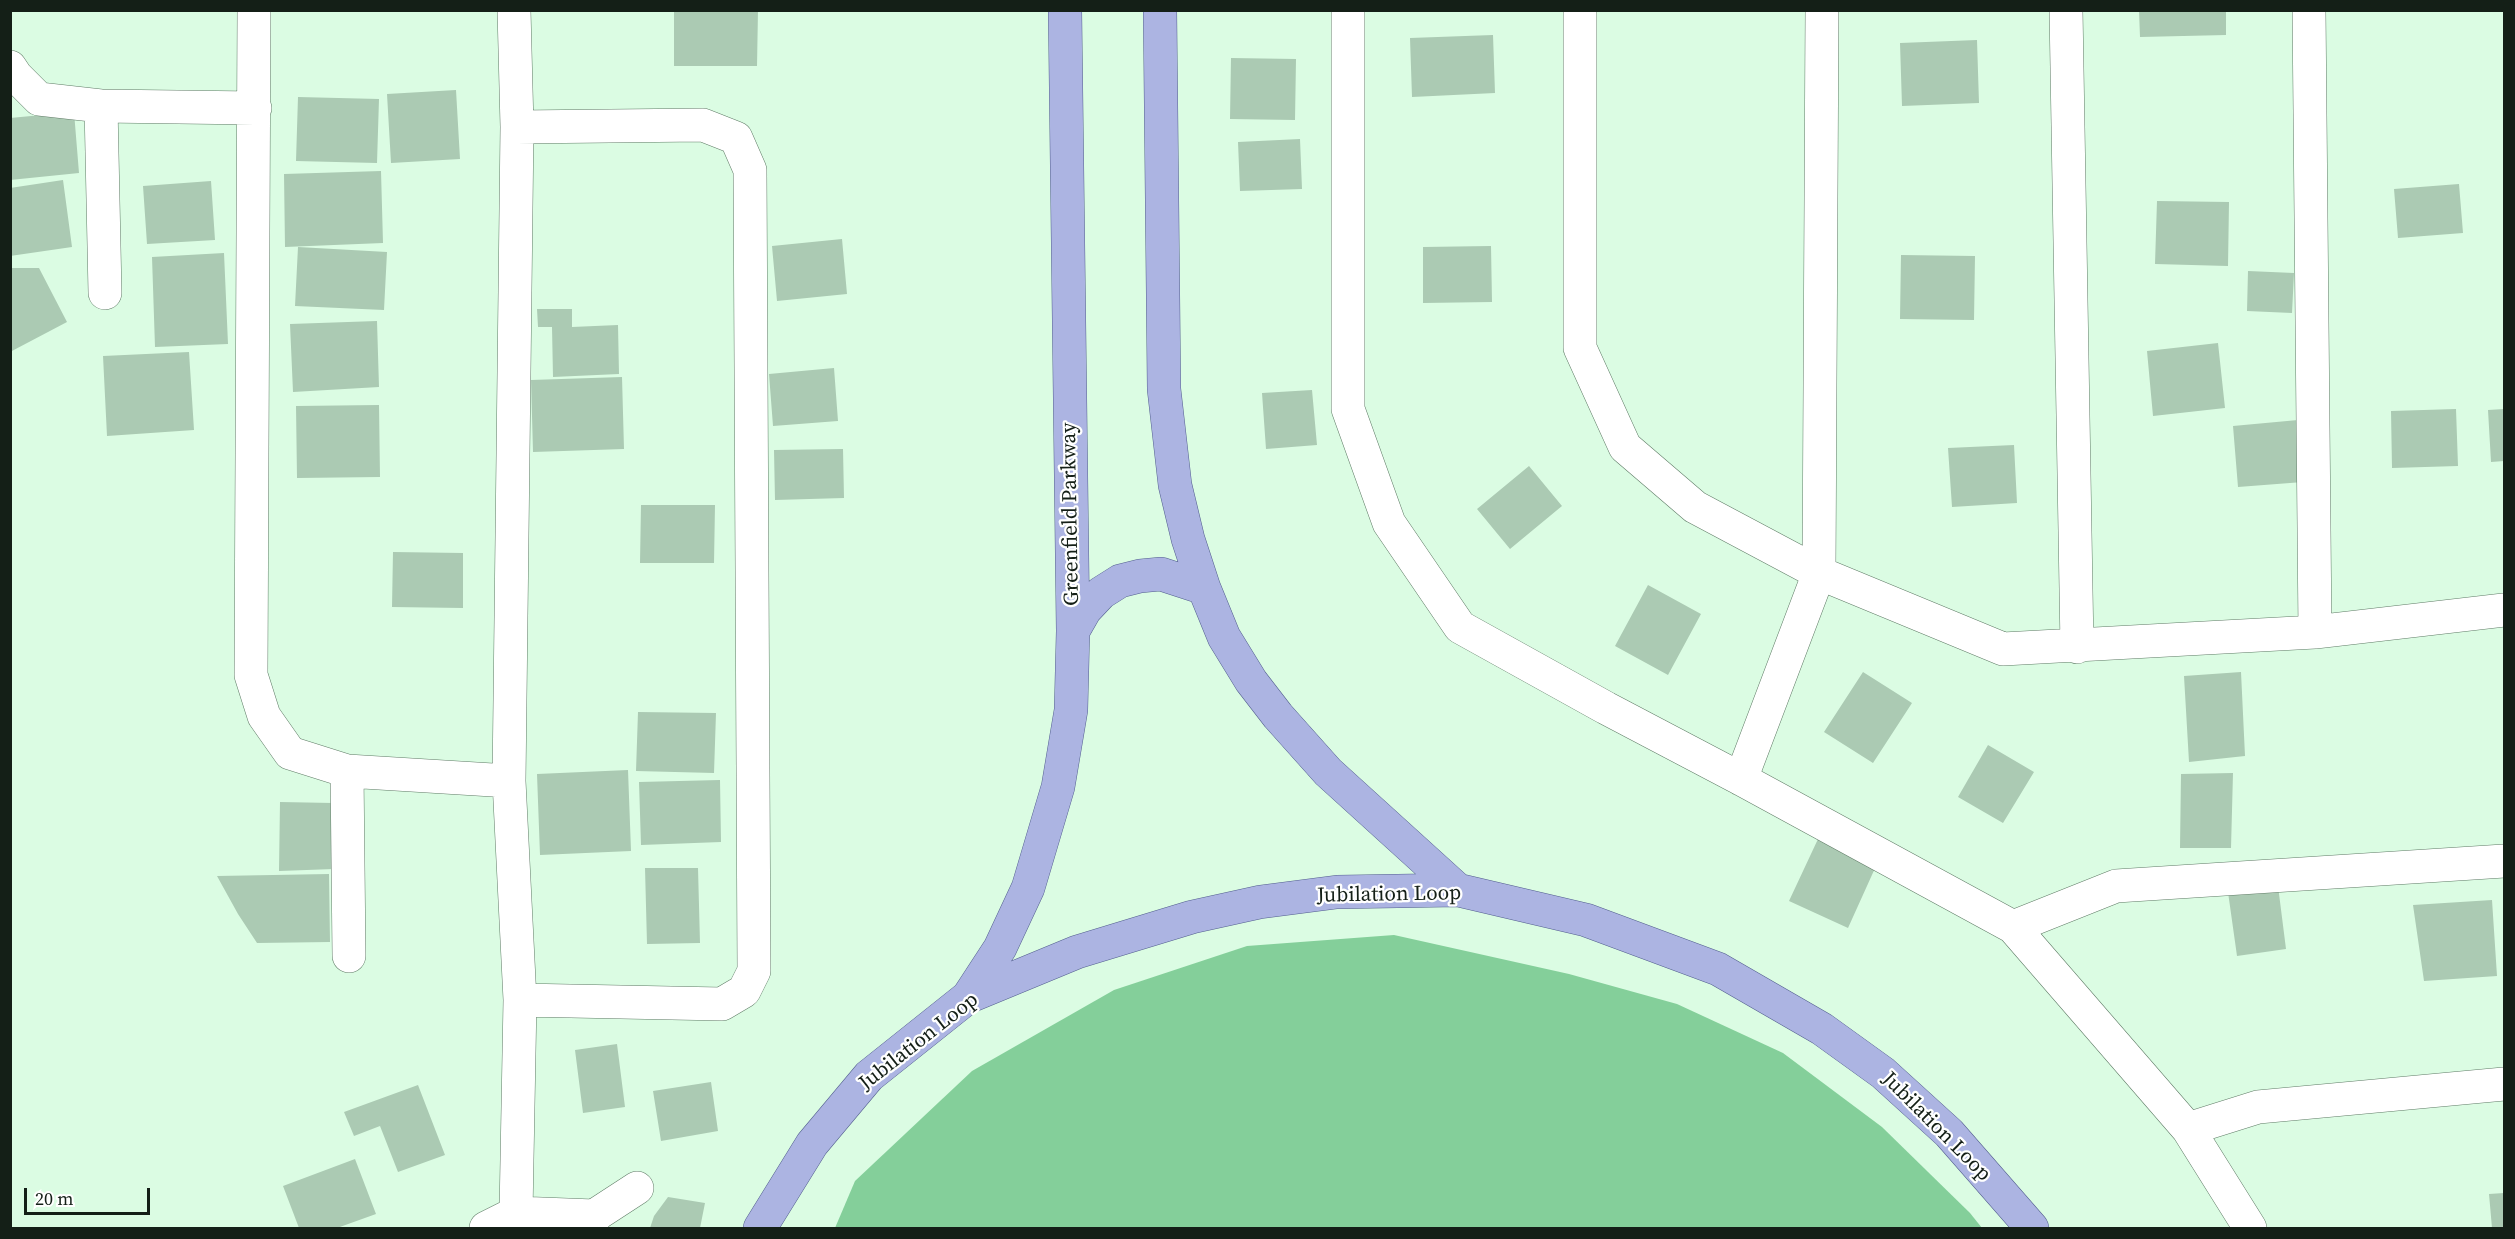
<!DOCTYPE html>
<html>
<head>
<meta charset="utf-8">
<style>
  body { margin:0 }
  #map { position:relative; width:2515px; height:1239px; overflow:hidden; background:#dbfce3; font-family:"Source Serif 4",serif }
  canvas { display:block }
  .frame { position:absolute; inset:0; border:12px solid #141f17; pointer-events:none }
  .scale { position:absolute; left:24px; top:1188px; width:126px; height:27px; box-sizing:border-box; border:3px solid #141f17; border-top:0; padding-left:8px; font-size:18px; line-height:21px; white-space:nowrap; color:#141f17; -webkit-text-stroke:4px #fff; paint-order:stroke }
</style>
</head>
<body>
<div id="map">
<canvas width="2515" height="1239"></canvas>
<div class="frame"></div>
<div class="scale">20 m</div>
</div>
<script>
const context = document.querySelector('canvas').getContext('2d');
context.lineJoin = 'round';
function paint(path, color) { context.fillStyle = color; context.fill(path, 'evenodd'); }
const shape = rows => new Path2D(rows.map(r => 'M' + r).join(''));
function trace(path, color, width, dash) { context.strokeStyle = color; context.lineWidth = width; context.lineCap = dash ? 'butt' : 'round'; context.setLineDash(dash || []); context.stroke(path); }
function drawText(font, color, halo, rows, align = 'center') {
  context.font = font + ' "Source Serif 4",serif'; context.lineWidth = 4.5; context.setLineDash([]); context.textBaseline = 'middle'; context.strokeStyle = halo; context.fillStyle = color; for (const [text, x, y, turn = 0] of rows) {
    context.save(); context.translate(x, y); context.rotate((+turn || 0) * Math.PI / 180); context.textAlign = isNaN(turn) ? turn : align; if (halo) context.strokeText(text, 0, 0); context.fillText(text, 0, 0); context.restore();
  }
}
paint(shape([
  [1394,935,1569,974,1677,1004,1783,1053,1882,1127,1970,1213,1982,1228,835,1228,855,1181,972,1071,1114,990,1247,946]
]), '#84cf9a');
paint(shape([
  [674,10,758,10,757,66,674,66],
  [2139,10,2226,10,2226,35,2140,37],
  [1493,35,1495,93,1412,97,1410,38],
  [1977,40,1979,103,1902,106,1900,43],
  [1231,58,1296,59,1295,120,1230,119],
  [456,90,460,159,391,163,387,94],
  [298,97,379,99,377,163,296,161],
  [74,112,79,173,10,180,10,118],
  [1300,139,1302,189,1240,191,1238,142],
  [381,171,383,243,285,247,284,174],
  [63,180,72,247,10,256,10,188],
  [211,181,215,240,147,244,143,186],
  [2459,184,2463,233,2398,238,2394,189],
  [2157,201,2229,202,2228,266,2155,264],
  [842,239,847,294,777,301,772,246],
  [1491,246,1492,302,1423,303,1423,247],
  [298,247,387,252,384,310,295,306],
  [224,253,228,344,155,347,152,257],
  [1901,255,1975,256,1974,320,1900,319],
  [10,268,39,268,67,322,10,352],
  [2248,271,2294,273,2292,313,2247,311],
  [537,309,572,309,572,327,618,325,619,374,553,377,552,327,538,327],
  [377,321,379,387,293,392,290,324],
  [2218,343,2225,408,2153,416,2147,351],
  [189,352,194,430,107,436,103,356],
  [834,368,838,421,773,426,769,374],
  [622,377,624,449,533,452,531,380],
  [1312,390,1317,445,1266,449,1262,393],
  [379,405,380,477,297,478,296,406],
  [2456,409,2458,466,2392,468,2391,411],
  [2504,409,2504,461,2491,462,2488,410],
  [2298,420,2303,482,2238,487,2233,426],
  [2014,445,2017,503,1952,507,1948,448],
  [843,449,844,498,775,500,774,450],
  [1529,466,1562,506,1510,549,1477,509],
  [641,505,715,505,714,563,640,563],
  [393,552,463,553,463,608,392,607],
  [1648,585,1701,614,1668,675,1615,646],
  [1863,672,1912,703,1873,763,1824,732],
  [2241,672,2245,756,2189,762,2184,676],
  [638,712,716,713,714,773,636,771],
  [1988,745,2034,772,2003,823,1958,797],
  [628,770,631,851,540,855,537,774],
  [2233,773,2231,848,2180,848,2181,774],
  [720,780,721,842,641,845,639,782],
  [280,802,333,803,334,869,279,871],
  [1818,839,1876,866,1848,928,1789,901],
  [645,868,698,868,700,943,647,944],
  [329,874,330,942,257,943,238,914,217,876],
  [2277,878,2286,949,2237,956,2227,885],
  [2492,900,2497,976,2424,981,2413,905],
  [617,1044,625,1107,583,1113,575,1050],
  [711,1082,718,1131,661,1141,653,1091],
  [418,1085,445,1155,398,1172,380,1126,354,1136,344,1112],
  [355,1159,376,1214,337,1228,299,1228,283,1186],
  [2504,1193,2504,1228,2492,1228,2489,1194],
  [668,1197,705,1203,700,1228,650,1228,654,1216]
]), '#abcab3');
const minor = shape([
  [254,10,251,675,264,716,290,753,347,771,509,781],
  [514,10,517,127,509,781,520,1000,516,1213],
  [1348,10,1348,409,1389,523,1460,627,1606,708,1741,779,2013,927,2188,1129,2250,1228],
  [1580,10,1580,348,1625,447,1695,507,1819,573,2003,649,2315,632,2504,610],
  [2066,10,2077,647],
  [2309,10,2315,632],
  [10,67,16,76,39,99,101,106,255,108],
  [101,106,105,293],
  [517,127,703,125,736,138,750,170,754,971,744,991,722,1004,520,1000],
  [347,771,349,956],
  [1741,779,1819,573,1822,10],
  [2013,927,2116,886,2504,861],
  [2188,1129,2258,1107,2504,1084],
  [486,1228,516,1213,594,1216],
  [591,1228,594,1216,637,1188]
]);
const major = shape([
  [1160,10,1164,389,1175,485,1188,539,1204,588,1224,637,1251,681,1278,716,1328,772,1458,890],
  [1073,631,1085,610,1101,593,1120,581,1140,576,1161,574,1204,588],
  [968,997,1000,948,1028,888,1058,787,1071,710,1073,631,1065,10],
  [760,1228,812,1144,869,1076,968,997,1077,952,1192,917,1260,902,1337,892,1458,890,1586,920,1718,969,1822,1029,1883,1073,1949,1133,2032,1228]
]);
trace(minor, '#607c67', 34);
trace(major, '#535f8e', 34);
trace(minor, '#fff', 33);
trace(major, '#acb4e2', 33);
drawText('21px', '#141f17', '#fff', [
  ["Greenfield Parkway",1071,514,-91],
  ["Jubilation Loop",1389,895,-1],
  ["Jubilation Loop",919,1042,-38],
  ["Jubilation Loop",1936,1127,45]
]);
</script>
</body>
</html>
